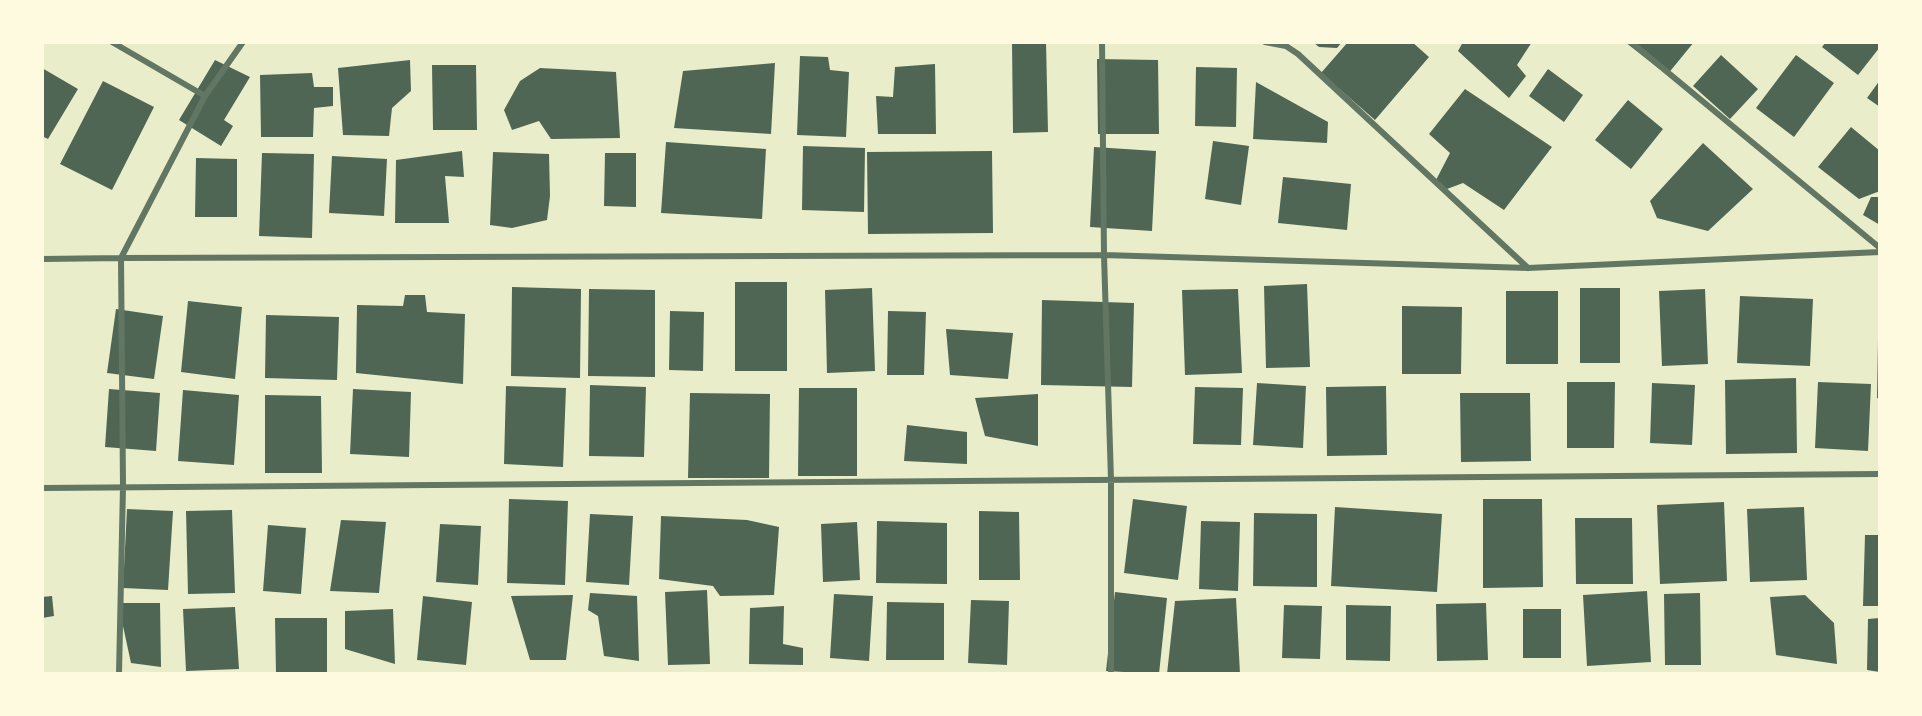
<!DOCTYPE html>
<html>
<head>
<meta charset="utf-8">
<style>
  body { margin:0 }
  #map { position:relative; width:1922px; height:716px; overflow:hidden; background:#e9edc9; font-family:Raleway,sans-serif }
  canvas { display:block }
  .frame { position:absolute; inset:0; border:44px solid #fefae0; pointer-events:none }
</style>
</head>
<body>
<div id="map">
<canvas width="1922" height="716"></canvas>
<div class="frame"></div>
</div>
<script>
const context = document.querySelector('canvas').getContext('2d');
context.lineJoin = 'round';
function paint(path, color) { context.fillStyle = color; context.fill(path, 'evenodd'); }
const shape = rows => new Path2D(rows.map(r => 'M' + r).join(''));
function trace(path, color, width, dash) { context.strokeStyle = color; context.lineWidth = width; context.lineCap = dash ? 'butt' : 'round'; context.setLineDash(dash || []); context.stroke(path); }
paint(shape([
  [1012,42,1046,42,1048,132,1013,133],
  [1313,42,1342,42,1337,48,1319,47],
  [1348,42,1412,42,1429,57,1375,120,1321,73],
  [1463,42,1532,42,1517,65,1526,76,1509,98,1458,51],
  [1625,42,1694,42,1667,75],
  [1826,42,1880,42,1880,47,1858,75,1822,47],
  [1721,55,1758,89,1730,119,1693,86],
  [1796,55,1834,83,1794,137,1756,108],
  [800,56,828,57,830,70,849,72,846,137,797,135],
  [1097,59,1158,60,1159,134,1098,134],
  [215,60,250,77,224,120,233,126,221,146,179,120],
  [410,60,411,91,392,108,389,136,343,135,338,68],
  [775,63,771,134,674,128,683,71],
  [935,64,936,134,878,134,876,96,893,97,895,67],
  [432,65,476,65,477,130,433,130],
  [1196,67,1237,68,1236,127,1195,126],
  [42,68,78,89,48,139,42,136],
  [540,68,616,72,620,138,551,139,539,121,512,130,504,110,520,81],
  [1548,69,1583,95,1564,122,1529,96],
  [312,73,314,87,333,87,333,106,314,108,313,137,261,137,260,75],
  [1880,80,1880,107,1867,98],
  [103,81,154,107,112,190,60,164],
  [1256,82,1328,122,1327,143,1253,139],
  [1465,89,1552,147,1504,210,1463,183,1447,189,1436,180,1450,153,1429,134],
  [1628,100,1663,129,1631,169,1595,140],
  [1851,127,1880,151,1880,191,1859,199,1818,167],
  [1213,141,1249,146,1241,205,1205,199],
  [666,142,766,149,762,219,661,213],
  [1703,143,1753,189,1708,231,1657,218,1650,201],
  [803,146,865,148,864,212,802,210],
  [1094,147,1156,151,1152,231,1090,227],
  [462,151,464,177,445,176,449,223,395,223,396,160],
  [992,151,993,233,868,234,867,152],
  [493,152,549,154,550,196,547,220,512,228,490,225],
  [262,153,314,154,312,238,259,236],
  [605,153,636,153,636,207,604,206],
  [332,156,387,159,384,216,329,213],
  [196,158,237,159,237,217,195,217],
  [1283,177,1351,184,1347,230,1278,223],
  [1871,197,1880,197,1880,225,1863,215],
  [735,282,787,282,787,371,735,371],
  [1307,284,1310,367,1266,368,1264,286],
  [512,287,581,289,580,378,511,376],
  [872,288,875,371,827,373,825,290],
  [1580,288,1620,288,1620,363,1580,363],
  [589,289,655,290,655,377,588,376],
  [1238,289,1242,373,1185,375,1182,290],
  [1705,289,1708,364,1662,366,1659,291],
  [1506,291,1558,291,1558,364,1506,364],
  [405,295,425,295,427,312,465,314,463,384,356,373,357,305,403,306],
  [1740,296,1813,299,1810,366,1737,363],
  [1042,300,1134,303,1132,387,1041,385],
  [188,301,242,307,235,379,181,372],
  [1402,306,1462,307,1461,374,1402,374],
  [116,309,163,316,154,379,107,373],
  [670,311,704,312,703,371,669,370],
  [888,311,926,312,924,375,887,375],
  [266,315,339,317,337,380,265,378],
  [946,329,1013,333,1008,379,950,375],
  [1878,340,1880,340,1880,399,1877,398],
  [1796,378,1797,453,1726,454,1725,380],
  [1567,382,1615,382,1614,448,1567,448],
  [1818,382,1871,384,1868,451,1815,448],
  [1257,383,1306,386,1303,448,1253,445],
  [1652,383,1695,385,1692,445,1650,443],
  [590,385,646,387,644,457,589,456],
  [506,386,566,388,563,467,504,464],
  [1386,386,1387,455,1327,456,1326,387],
  [1195,387,1243,388,1241,445,1193,444],
  [799,388,857,388,857,476,798,476],
  [109,389,160,393,156,451,105,447],
  [353,389,411,392,409,457,350,454],
  [183,390,239,395,234,465,178,461],
  [690,393,770,394,769,478,688,478],
  [1460,393,1530,393,1531,461,1461,462],
  [1038,394,1038,446,985,436,975,398],
  [265,395,321,396,322,473,265,473],
  [907,425,967,432,967,464,904,461],
  [509,499,568,501,565,585,507,583],
  [1133,499,1187,506,1178,580,1124,573],
  [1483,499,1542,499,1543,587,1483,588],
  [1724,502,1727,581,1660,584,1657,505],
  [1335,507,1442,514,1437,592,1331,586],
  [1804,507,1807,580,1750,582,1747,509],
  [127,509,173,511,168,590,123,588],
  [232,510,235,593,188,594,186,511],
  [979,511,1019,512,1020,580,979,580],
  [1254,513,1317,514,1317,587,1253,586],
  [590,514,633,516,629,585,586,582],
  [661,516,747,520,779,527,774,595,720,596,713,586,659,579],
  [1575,518,1632,518,1633,584,1576,584],
  [341,520,386,522,379,593,330,591],
  [877,521,947,523,947,584,876,583],
  [1201,521,1240,522,1238,591,1199,589],
  [857,522,860,580,823,582,821,524],
  [440,524,481,526,478,585,436,582],
  [268,525,306,528,301,594,263,591],
  [1865,535,1880,535,1880,606,1863,606],
  [707,590,710,664,668,665,665,592],
  [1647,591,1651,662,1587,666,1583,595],
  [1115,592,1167,598,1159,674,1106,671],
  [590,593,637,596,639,661,604,656,598,616,588,610],
  [1700,593,1701,665,1665,665,1664,594],
  [834,594,873,596,869,661,830,658],
  [573,595,566,660,530,660,511,596],
  [1805,595,1834,623,1837,664,1776,655,1770,597],
  [52,596,54,616,42,618,42,597],
  [423,596,472,602,466,665,417,660],
  [1236,598,1240,674,1167,674,1175,601],
  [971,600,1009,601,1007,665,968,663],
  [887,602,944,603,944,660,886,660],
  [118,603,160,603,161,667,131,663],
  [1486,603,1488,660,1437,661,1436,604],
  [1284,605,1322,606,1320,659,1282,658],
  [1346,605,1391,606,1390,661,1346,660],
  [784,606,783,644,803,648,803,665,749,664,750,608],
  [235,607,239,669,186,671,183,609],
  [393,609,395,664,345,649,345,611],
  [1523,609,1561,609,1561,658,1523,658],
  [275,618,327,618,327,674,276,674],
  [1880,618,1880,672,1867,670,1868,619]
]), '#4f6655');
trace(shape([
  [112,42,205,96],
  [1102,42,1104,255,1111,480,1111,674],
  [1265,42,1286,46,1298,54,1528,268],
  [1631,42,1880,248],
  [42,259,121,258,1104,255,1528,268,1880,252],
  [42,488,1880,474],
  [119,674,123,486,121,258,205,96,243,42]
]), '#617663', 6);
</script>
</body>
</html>
